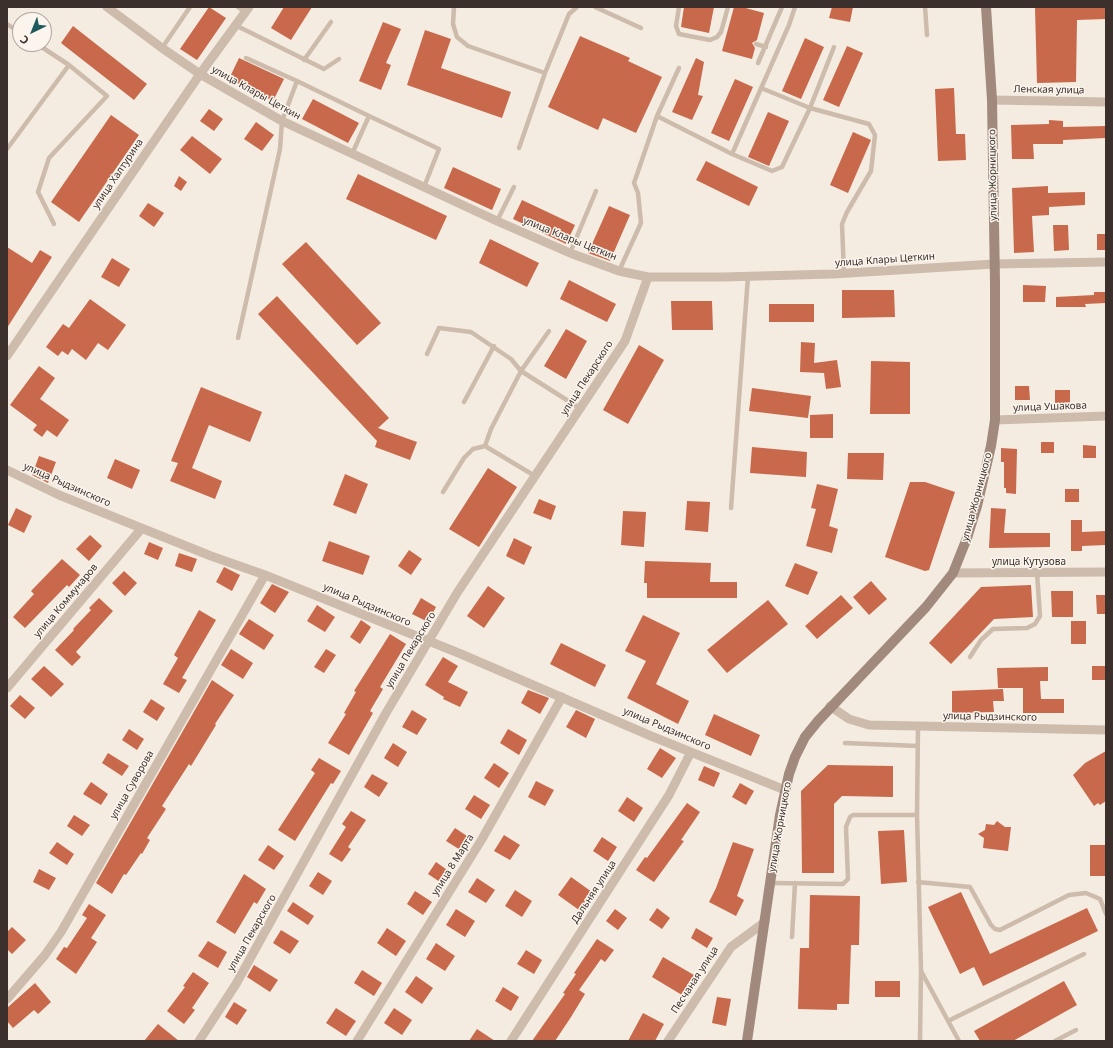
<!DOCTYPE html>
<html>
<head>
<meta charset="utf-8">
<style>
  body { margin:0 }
  #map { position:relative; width:1113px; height:1048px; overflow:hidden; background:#f4ebe1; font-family:"Noto Sans",sans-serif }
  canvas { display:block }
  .frame { position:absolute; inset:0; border:8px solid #3b302b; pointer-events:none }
  .north { position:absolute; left:12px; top:12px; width:40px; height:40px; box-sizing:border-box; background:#fbf5ee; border:1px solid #aea6a0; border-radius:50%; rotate:223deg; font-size:11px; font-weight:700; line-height:16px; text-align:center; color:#3b302b }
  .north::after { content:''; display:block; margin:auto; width:14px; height:18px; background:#1f5a5e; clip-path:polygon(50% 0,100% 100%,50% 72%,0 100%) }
</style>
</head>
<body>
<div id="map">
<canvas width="1113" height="1048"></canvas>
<div class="frame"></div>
<div class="north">С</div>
</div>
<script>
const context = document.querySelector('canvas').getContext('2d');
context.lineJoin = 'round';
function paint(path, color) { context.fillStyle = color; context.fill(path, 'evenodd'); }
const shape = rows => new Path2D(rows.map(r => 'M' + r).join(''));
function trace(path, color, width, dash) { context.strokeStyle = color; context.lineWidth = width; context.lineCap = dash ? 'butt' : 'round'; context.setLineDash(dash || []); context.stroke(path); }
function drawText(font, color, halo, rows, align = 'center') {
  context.font = font + ' "Noto Sans",sans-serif'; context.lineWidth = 3; context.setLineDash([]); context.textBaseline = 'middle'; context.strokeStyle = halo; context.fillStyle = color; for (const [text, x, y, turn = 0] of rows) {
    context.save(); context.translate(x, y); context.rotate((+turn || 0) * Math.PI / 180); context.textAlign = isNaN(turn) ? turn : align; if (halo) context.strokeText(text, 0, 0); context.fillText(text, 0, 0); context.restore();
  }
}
paint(shape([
  [209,7,226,18,197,60,180,49],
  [284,7,312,7,291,40,271,28],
  [684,7,714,7,709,33,681,27],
  [734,7,742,7,764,13,757,40,752,43,755,48,752,59,722,51],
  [832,7,853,7,850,22,829,18],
  [1035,7,1106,7,1106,19,1077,20,1076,82,1037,83],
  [383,22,401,29,386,63,391,65,381,90,359,81],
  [73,26,147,84,134,100,61,43],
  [425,30,451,39,441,68,511,92,502,118,407,85],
  [580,36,630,58,628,61,662,77,636,133,603,118,598,130,548,107],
  [805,38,824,47,801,99,782,91],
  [847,46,863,53,839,107,823,100],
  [239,58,284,79,273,101,229,79],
  [696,58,704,62,698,95,703,96,692,120,672,112],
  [735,79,753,87,729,141,711,133],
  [954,88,956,134,965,134,966,160,938,161,935,89],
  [313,99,359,123,348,143,302,119],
  [209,109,223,119,214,131,200,121],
  [768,112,789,121,769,166,748,157],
  [111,115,139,135,79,222,51,202],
  [1049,120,1063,121,1063,127,1106,126,1106,138,1063,140,1063,144,1033,144,1034,159,1012,159,1011,125,1049,124],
  [256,122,274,135,262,151,244,139],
  [853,132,871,140,848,193,830,185],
  [192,136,222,159,210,174,180,150],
  [706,161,758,187,749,206,696,180],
  [453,167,501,189,492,210,444,188],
  [358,174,447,216,436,240,346,199],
  [179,176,187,182,181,191,174,186],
  [1048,186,1048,193,1085,192,1085,205,1049,207,1049,215,1032,216,1034,252,1014,253,1012,188],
  [522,200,575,225,566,244,513,219],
  [148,203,164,213,154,227,139,216],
  [609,206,630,215,610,261,588,253],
  [1053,225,1068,225,1069,250,1054,251],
  [1097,234,1106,234,1106,250,1097,250],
  [490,239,539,263,527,287,479,263],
  [306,242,381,323,357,345,282,264],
  [7,247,32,263,40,250,52,257,7,328],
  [112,258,130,269,119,287,101,277],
  [569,280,616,304,607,322,560,299],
  [1023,285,1046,286,1045,302,1023,302],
  [842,290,894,290,895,317,842,318],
  [1094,292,1106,292,1106,303,1085,304,1086,307,1056,307,1056,297,1094,295],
  [277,296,389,418,378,428,417,442,410,460,375,447,377,441,258,314],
  [90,299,126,325,108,350,98,343,86,360,72,349,68,355,62,351,58,356,46,347,63,324,69,328],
  [671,301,712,301,713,330,672,330],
  [769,304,814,304,814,322,769,322],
  [566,329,587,341,566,379,544,366],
  [801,342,815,343,814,363,837,360,841,387,826,389,824,373,800,372],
  [639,345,664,360,628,424,603,410],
  [871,361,910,362,910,414,870,414],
  [39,366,55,378,40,399,69,420,57,437,47,430,42,437,33,430,37,425,10,405],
  [1015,386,1029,386,1030,400,1015,400],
  [201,387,262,412,250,442,209,425,192,468,222,481,215,499,170,481,178,463,171,461],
  [752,388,811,396,808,418,749,411],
  [1055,390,1070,390,1070,403,1055,403],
  [833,414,833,438,810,438,810,415],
  [1041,442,1054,442,1054,453,1041,453],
  [1083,445,1096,446,1096,458,1083,458],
  [752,447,807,452,806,477,750,473],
  [1001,448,1017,449,1016,494,1006,493,1006,488,1004,488,1004,462,1001,462],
  [848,453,884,453,883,480,847,479],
  [39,456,56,462,48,483,32,475],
  [115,459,140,470,132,489,107,478],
  [488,468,517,487,479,547,449,529],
  [345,474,368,484,356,514,333,505],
  [910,482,925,482,955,492,929,570,925,571,885,557],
  [817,484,838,489,829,526,838,529,832,553,806,546,816,509,811,508],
  [1065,489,1079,489,1079,502,1065,502],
  [539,499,556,506,551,520,533,513],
  [687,501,710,502,708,532,685,530],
  [16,508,32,516,24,533,8,525],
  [991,508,1006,509,1004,533,1050,533,1050,547,989,548],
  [623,511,646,512,644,547,621,545],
  [1071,520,1082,520,1082,532,1106,531,1106,545,1082,546,1082,551,1071,551],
  [90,535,102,546,89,561,76,549],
  [514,538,532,547,524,565,506,556],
  [329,541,370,556,363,575,322,561],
  [149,542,163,548,158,560,144,554],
  [409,550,422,559,411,575,398,566],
  [179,553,197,559,192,572,175,566],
  [62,559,80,575,69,587,67,585,25,628,13,617,34,594,31,591],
  [645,561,711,563,710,582,737,582,737,598,647,598,647,583,644,583],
  [795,563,818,572,808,595,785,586],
  [224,567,240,575,232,591,216,582],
  [124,571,137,583,125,596,112,583],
  [871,581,887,599,869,615,853,597],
  [272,584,289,592,275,613,260,603],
  [1031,585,1033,617,994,619,951,664,929,643,981,587],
  [488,586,505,598,484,628,467,616],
  [1051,591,1073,591,1073,617,1052,617],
  [841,595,853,608,817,639,805,626],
  [1096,595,1106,595,1106,614,1097,614],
  [99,598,113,611,76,652,81,657,72,666,55,650,74,630,73,629,91,610,89,608],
  [421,598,436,607,428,622,412,614],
  [768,600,788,624,727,673,707,650],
  [317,605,335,617,325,632,307,621],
  [199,610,216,620,182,678,187,680,179,693,163,684,178,658,174,655],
  [643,615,680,633,656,684,689,701,678,724,627,698,646,661,625,651],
  [249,619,274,635,264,650,239,634],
  [361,620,371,627,360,644,350,637],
  [1071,621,1086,621,1086,644,1071,644],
  [390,634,406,644,380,687,383,689,370,711,373,713,349,755,328,743,346,714,344,713,356,692,354,691],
  [561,643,606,665,595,687,550,664],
  [231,649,253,663,243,679,221,665],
  [326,649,336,655,324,673,314,667],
  [443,657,458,666,448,682,468,692,460,707,443,699,444,697,425,685],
  [44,666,64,684,51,697,31,679],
  [1092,666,1105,666,1105,680,1092,680],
  [1048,667,1048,681,1040,681,1041,699,1064,699,1064,713,1023,713,1023,688,998,688,997,668],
  [212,680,234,695,215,724,216,725,191,766,189,764,162,806,166,809,147,838,150,840,142,854,141,853,126,875,124,874,112,894,96,883],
  [1003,689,1004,701,993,701,994,712,952,713,952,691],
  [528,690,549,698,540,714,521,703],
  [20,695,35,708,25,719,10,706],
  [151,699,165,708,157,721,143,712],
  [412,710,427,719,417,735,402,727],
  [576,710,595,719,586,738,566,727],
  [714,714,760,735,751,756,705,735],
  [129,729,144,739,137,750,122,740],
  [508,729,527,740,519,755,500,743],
  [393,743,407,752,398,767,384,758],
  [660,748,676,758,662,778,647,769],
  [1106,751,1106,801,1100,805,1098,803,1094,806,1073,775,1085,763],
  [108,753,129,766,122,776,102,763],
  [319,758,341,771,333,784,331,783,295,841,278,830,315,773,311,770],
  [494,763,509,773,499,788,484,778],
  [828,765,893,766,893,797,842,796,834,804,834,873,802,873,801,791],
  [704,766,720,773,714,787,698,780],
  [372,774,388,783,379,797,364,787],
  [536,781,554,790,545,806,528,797],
  [91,782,108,794,101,805,83,794],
  [740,783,754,791,746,805,732,797],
  [474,795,490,805,481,819,465,809],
  [627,797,643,808,634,822,618,811],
  [687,803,700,812,681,840,684,841,654,882,636,870,645,857,647,858],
  [351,811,366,820,348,847,351,849,342,862,329,854,346,827,342,824],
  [74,815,90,825,82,836,67,826],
  [997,821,1005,827,1011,827,1008,851,983,848,984,838,978,834,985,830,986,824,994,825],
  [455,828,470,838,462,851,446,841],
  [904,830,907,882,881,884,878,831],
  [504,835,520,845,510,860,494,851],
  [602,837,617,847,608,861,593,851],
  [57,842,74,854,67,865,49,853],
  [733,842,754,849,737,896,744,900,736,916,709,902,716,888],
  [268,845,284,856,274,870,258,860],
  [1090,845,1106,845,1106,876,1090,876],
  [436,862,450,872,443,884,428,874],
  [39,869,56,878,49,890,33,882],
  [318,872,332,881,323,895,309,886],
  [244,874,266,889,257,904,254,902,235,934,216,922],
  [571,877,592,892,579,910,558,895],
  [477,878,495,890,486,903,468,892],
  [515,890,532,901,522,917,505,906],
  [415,891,432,902,423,915,407,904],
  [961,892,990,954,1087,908,1098,931,983,986,974,967,960,974,928,907],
  [810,895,860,896,859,945,851,945,849,1004,837,1004,837,1010,798,1009,800,948,809,948],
  [293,902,314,916,308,925,287,911],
  [89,904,106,915,91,938,97,942,76,974,56,959,64,947,67,948,87,918,82,915],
  [657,908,670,918,662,929,649,920],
  [456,909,475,921,465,937,446,925],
  [615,909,627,918,618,930,606,921],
  [12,927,26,940,12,954,7,949,7,932],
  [387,928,406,941,396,956,377,943],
  [696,928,713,938,707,948,691,938],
  [281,930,299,941,290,954,273,943],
  [597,939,614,950,605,962,601,959,579,990,585,994,571,1017,555,1041,532,1041,565,994,563,993,576,974,574,973],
  [208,941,227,952,218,968,198,956],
  [436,943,455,956,445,971,426,959],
  [526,950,542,960,534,974,517,964],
  [663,957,694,975,682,995,652,977],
  [254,965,278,980,270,992,247,977],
  [362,970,382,983,374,996,354,983],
  [193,972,209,983,192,1008,195,1010,184,1024,167,1011,185,987,183,986],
  [416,976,433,988,422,1004,405,992],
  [875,981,900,981,900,997,875,997],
  [1064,981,1077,1005,1013,1041,980,1041,974,1031],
  [35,983,51,1002,38,1014,34,1010,13,1028,7,1021,7,1008],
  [503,987,519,997,511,1011,495,1001],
  [717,997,731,999,726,1026,712,1023],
  [234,1002,247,1010,237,1025,225,1017],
  [336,1008,356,1021,346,1036,326,1023],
  [394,1008,412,1020,402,1035,384,1023],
  [643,1013,664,1024,655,1041,628,1041],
  [158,1024,179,1041,144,1041],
  [477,1029,495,1041,469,1041]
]), '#c8694b');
trace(shape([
  [238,7,246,12],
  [454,7,453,24,457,37,468,46,545,73,519,148],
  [595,7,641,28],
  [679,7,676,26,679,34,710,40,717,37,721,32,728,7],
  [795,7,789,25,732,154,772,171,782,167,810,108,834,47],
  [925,7,927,35],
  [7,24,20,33],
  [235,25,324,69,339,59],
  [37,44,69,65],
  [756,44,766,47],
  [162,48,190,7],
  [304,60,331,22],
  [758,63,782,7],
  [545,73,569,14,577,7],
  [297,81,369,116,352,154],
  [761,88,810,108,869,124,875,135,871,171,847,212,842,224,844,274],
  [369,116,439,149,424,187],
  [657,116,732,154],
  [7,149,69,65,107,96,49,158,38,192,54,224],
  [497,221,514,187],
  [570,253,596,191],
  [619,271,641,223,638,193,634,183,657,116,679,68],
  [238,338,280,149,282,121,297,81,246,58],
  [427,354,439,328,471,332,511,359,521,371,549,331],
  [464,402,494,346],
  [535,476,485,446,491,429,521,371,581,409],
  [443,492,464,458,473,449,485,446],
  [731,508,748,276],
  [970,657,981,640,993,629,1027,628,1035,624,1040,616,1037,573],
  [918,726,917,815,921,970,920,1041],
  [845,743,918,746],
  [918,882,970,887,991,925,995,929,1000,930,1069,895,1086,893,1100,899,1106,914],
  [771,883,843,884,848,879,846,827,850,817,853,815,917,815],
  [792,937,795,883],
  [921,971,959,1041],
  [948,1021,1084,954],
  [1055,1041,1076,1030]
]), '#cdbbac', 4.5);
trace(shape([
  [107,7,162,48,200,74,282,121,497,221,570,253,619,271,648,277,723,277,833,274,994,264,1106,262],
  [992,100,1106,102],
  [7,356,200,74,249,7],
  [995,420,1106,416],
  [7,470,59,495,211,556,265,575,461,654,651,736,785,790],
  [953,573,1106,572],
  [7,688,142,528],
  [830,706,849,719,869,725,1106,730],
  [7,999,45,955,61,932,265,575],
  [199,1041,236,984,386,713,457,593,625,341,648,277],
  [357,1041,482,839,562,697],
  [511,1041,669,795,691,752],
  [668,1041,731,947,765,922]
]), '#cdbbac', 9);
trace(shape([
  [747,1041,780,815,789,774,795,757,805,737,818,721,926,607,953,573,967,538,977,506,991,446,995,420,995,283,992,100,986,7]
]), '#a18a7d', 10);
drawText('10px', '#3b302b', '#fbf5ee', [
  ["Ленская улица",1049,90,1],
  ["улица Клары Цеткин",256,93,29],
  ["улица Халтурина",118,174,-56],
  ["улица Жорницкого",993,175,-91],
  ["улица Клары Цеткин",570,239,22],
  ["улица Клары Цеткин",885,260,-4],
  ["улица Пекарского",587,378,-57],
  ["улица Ушакова",1050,407,-2],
  ["улица Рыдзинского",67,485,24],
  ["улица Жорницкого",977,497,-75],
  ["улица Кутузова",1029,562],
  ["улица Коммунаров",66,601,-50],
  ["улица Рыдзинского",367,605,23],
  ["улица Пекарского",411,650,-59],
  ["улица Рыдзинского",990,717,1],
  ["улица Рыдзинского",667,729,23],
  ["улица Суворова",132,785,-60],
  ["улица Жорницкого",780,827,-80],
  ["улица 8 Марта",453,865,-58],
  ["Дальняя улица",594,892,-57],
  ["улица Пекарского",252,933,-60],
  ["Песчаная улица",695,980,-57]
]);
</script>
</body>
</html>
